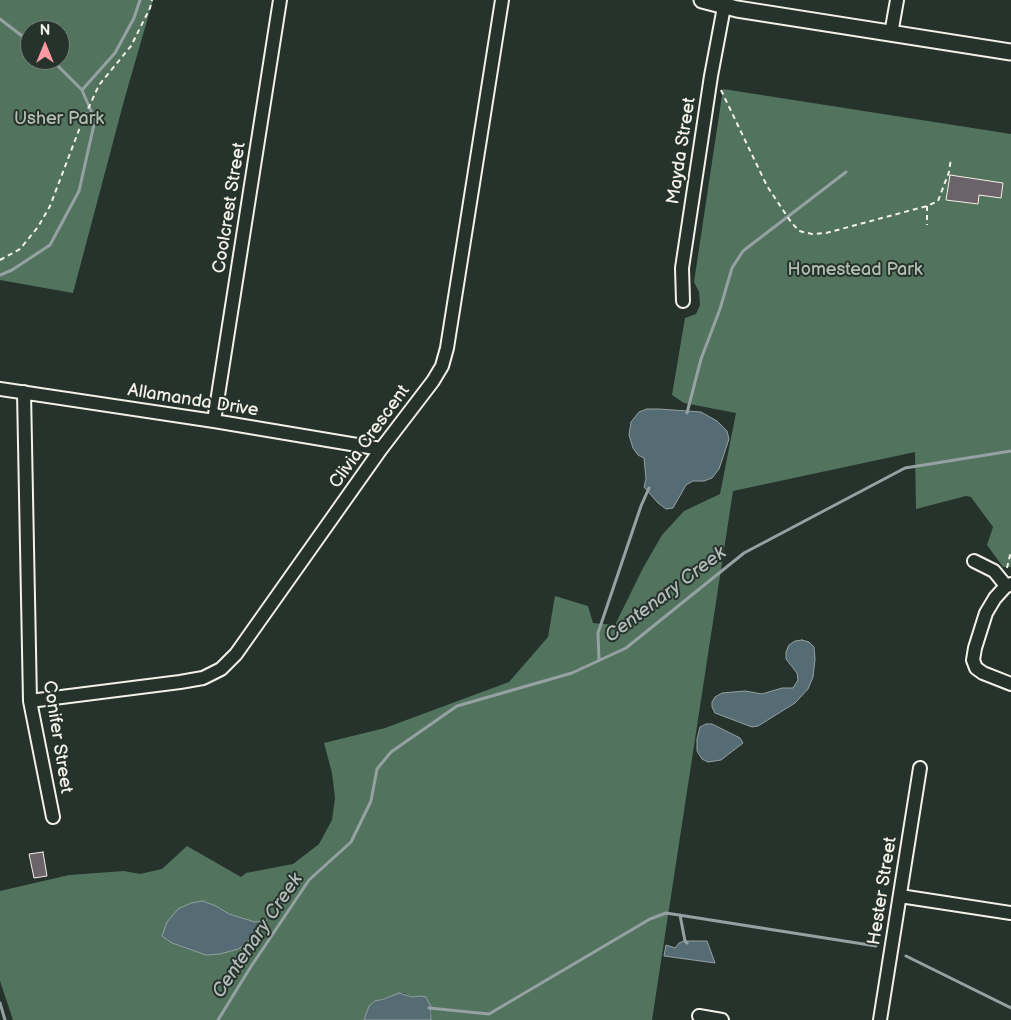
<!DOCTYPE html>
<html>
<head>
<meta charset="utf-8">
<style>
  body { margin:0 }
  #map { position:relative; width:1011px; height:1020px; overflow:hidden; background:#26332d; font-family:"Balsamiq Sans",sans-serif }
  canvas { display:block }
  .north { position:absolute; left:20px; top:20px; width:50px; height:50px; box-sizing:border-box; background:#26332d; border:1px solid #787f78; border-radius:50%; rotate:0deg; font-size:14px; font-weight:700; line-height:20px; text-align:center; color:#f4f1e8 }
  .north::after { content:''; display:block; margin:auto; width:18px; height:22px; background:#ff9aa2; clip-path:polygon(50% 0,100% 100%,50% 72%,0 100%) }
</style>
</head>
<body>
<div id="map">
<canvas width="1011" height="1020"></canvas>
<div class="north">N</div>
</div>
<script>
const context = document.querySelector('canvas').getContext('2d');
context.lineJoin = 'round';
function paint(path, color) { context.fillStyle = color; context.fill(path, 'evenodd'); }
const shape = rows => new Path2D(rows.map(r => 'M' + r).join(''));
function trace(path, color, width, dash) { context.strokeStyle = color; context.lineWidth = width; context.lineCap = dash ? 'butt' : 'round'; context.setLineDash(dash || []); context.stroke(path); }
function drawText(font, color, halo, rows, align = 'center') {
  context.font = font + ' "Balsamiq Sans",sans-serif'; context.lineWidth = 4; context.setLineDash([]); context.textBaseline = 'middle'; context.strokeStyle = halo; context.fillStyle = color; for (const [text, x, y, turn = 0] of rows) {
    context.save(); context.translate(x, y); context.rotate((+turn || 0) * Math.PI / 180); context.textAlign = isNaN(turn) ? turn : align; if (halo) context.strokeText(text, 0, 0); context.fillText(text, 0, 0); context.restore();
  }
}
paint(shape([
  [0,0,153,0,125,97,73,293,0,280],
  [30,30,60,30,60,60,30,60],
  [723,89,1011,134,1011,567,1003,567,987,545,993,527,971,497,966,496,916,509,915,452,733,491,652,1020,431,1020,432,1011,420,996,412,997,403,993,375,1001,369,1006,364,1020,13,1020,0,981,0,891,69,875,124,871,140,874,162,869,187,846,241,877,246,873,293,864,319,844,332,820,335,798,332,773,324,743,385,728,509,682,548,637,555,596,588,606,593,623,615,625,643,568,662,535,684,511,720,494,736,413,684,403,672,395,685,318,696,314,700,305,699,292,694,282],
  [204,901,216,906,229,914,255,922,266,920,251,939,220,954,206,955,172,943,191,903]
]), '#52735e');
const water = shape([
  [647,409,659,409,701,412,717,421,727,431,729,439,719,469,712,478,704,481,693,481,686,485,673,508,666,509,658,503,644,487,646,479,644,458,638,455,633,448,629,435,631,422,639,412,647,409],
  [802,640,809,642,814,647,815,659,813,677,808,689,795,703,758,726,752,727,715,713,712,707,712,702,715,697,722,693,745,691,762,694,782,688,793,688,798,680,797,673,786,659,786,652,789,645,795,641,802,640],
  [706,724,712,724,740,738,743,743,721,760,708,762,702,759,697,751,697,739,700,727,706,724],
  [203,901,216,906,229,914,255,922,267,920,266,923,252,936,247,944,238,949,220,954,206,955,172,943,162,936,167,922,178,909,191,903,203,901],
  [684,941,707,941,715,963,664,956,666,945,675,948,679,943,684,941],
  [399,993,412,997,420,996,426,997,431,1007,431,1020,364,1020,369,1006,375,1001,384,999,399,993]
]);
paint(water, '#556c74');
trace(water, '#95a1a2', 1);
trace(shape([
  [0,19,30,42],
  [82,90,115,53,134,18,140,0],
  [0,275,12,270,50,245,79,191,95,120,82,90,52,60],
  [687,413,701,359,720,309,732,268,743,251,846,172],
  [599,660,598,633,641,506,649,488],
  [680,915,685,941,687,943],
  [906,956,1011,1008],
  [0,1003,5,1020],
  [429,1008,489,1014,650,919,666,913,876,946],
  [218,1020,250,968,309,880,351,842,371,801,377,769,391,752,457,706,572,673,626,648,744,553,905,468,1011,451]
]), '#95a1a2', 3);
const building = shape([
  [950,175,1003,183,1001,198,979,195,978,204,946,200,950,175],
  [43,852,47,876,34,878,29,854,43,852]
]);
paint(building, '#6c636a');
trace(building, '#f4f1e8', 1);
const minor = shape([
  [891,34,897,0],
  [683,301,682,268,711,76,724,7],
  [0,389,214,421,381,449],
  [24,392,30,701,53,817],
  [214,421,280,0],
  [974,561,994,571,1003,582,1005,587],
  [1011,584,1005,587,995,598,986,613,975,648,973,660,976,668,983,673,1011,684],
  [30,701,180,682,203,678,221,669,236,654,381,449,433,381,442,366,447,348,502,0],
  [900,896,1011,913],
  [699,1016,722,1020],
  [880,1020,920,768]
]);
const tertiary = shape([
  [702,0,737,9,1011,52]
]);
trace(minor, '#f4f1e8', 16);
trace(tertiary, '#f4f1e8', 19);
trace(shape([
  [721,90,767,186,791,222,799,231,812,234,826,233,927,206,938,201,949,172,951,158],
  [927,206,927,225],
  [0,260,20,249,38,227,50,206,82,122,99,85,131,46,150,8,152,0],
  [1007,568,1011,551]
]), '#f4f1e8', 2, [5, 4]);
trace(minor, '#26332d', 12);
trace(tertiary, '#26332d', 15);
drawText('18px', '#b3bfb1', '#26332d', [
  ["Usher Park",59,119],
  ["Homestead Park",855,270]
]);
drawText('18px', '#f4f1e8', '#26332d', [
  ["Mayda Street",682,151,-81],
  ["Coolcrest Street",230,208,-81],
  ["Allamanda Drive",193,401,9],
  ["Clivia Crescent",370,437,-54],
  ["Conifer Street",57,737,81],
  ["Hester Street",883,891,-81]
]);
drawText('italic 19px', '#b4bcba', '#26332d', [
  ["Centenary Creek",666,595,-37],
  ["Centenary Creek",258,936,-56]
]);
</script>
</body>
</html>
